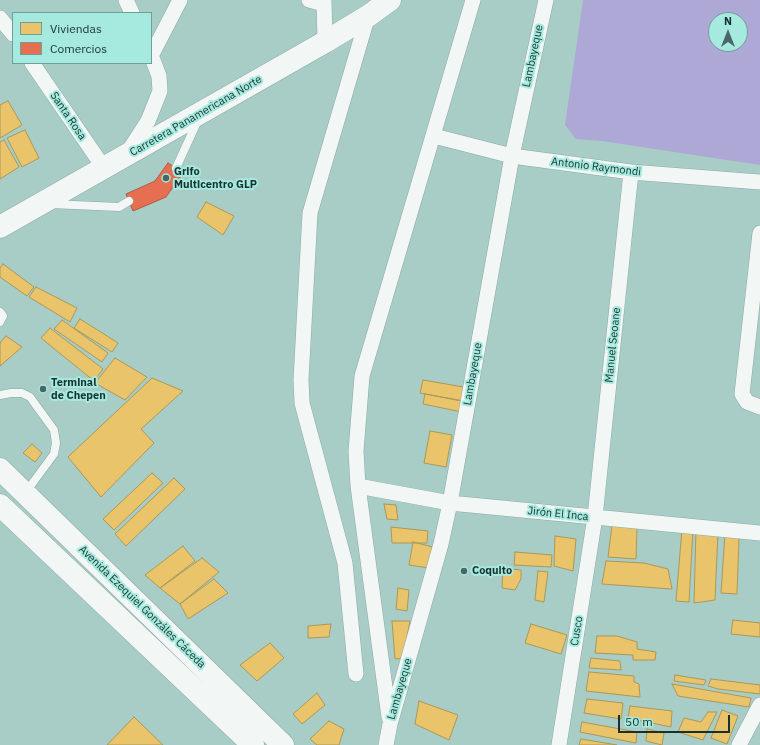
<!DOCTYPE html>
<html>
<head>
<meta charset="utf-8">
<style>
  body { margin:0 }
  #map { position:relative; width:760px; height:745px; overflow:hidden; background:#a8ccc6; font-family:"IBM Plex Sans",sans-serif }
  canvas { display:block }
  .legend { position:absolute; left:12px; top:12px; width:140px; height:52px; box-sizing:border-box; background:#a6e9de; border:1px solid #6da098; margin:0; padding:5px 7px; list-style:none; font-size:12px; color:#17322e }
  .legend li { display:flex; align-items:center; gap:8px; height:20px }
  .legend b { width:20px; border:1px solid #6da098 }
  .north { position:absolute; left:708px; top:12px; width:40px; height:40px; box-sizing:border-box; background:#a6e9de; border:1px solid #6da098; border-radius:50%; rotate:0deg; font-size:11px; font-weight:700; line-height:16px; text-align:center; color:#17322e }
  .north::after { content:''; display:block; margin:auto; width:14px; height:18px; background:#4a6863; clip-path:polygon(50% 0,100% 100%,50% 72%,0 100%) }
  .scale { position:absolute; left:618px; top:715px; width:112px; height:18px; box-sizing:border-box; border:2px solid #17322e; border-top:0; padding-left:5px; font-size:12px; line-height:14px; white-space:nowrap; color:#17322e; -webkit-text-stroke:3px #a6e9de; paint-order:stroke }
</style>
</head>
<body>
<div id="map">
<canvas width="760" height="745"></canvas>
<ul class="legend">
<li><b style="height:11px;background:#e9c46a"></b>Viviendas</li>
<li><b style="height:11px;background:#e76f51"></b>Comercios</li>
</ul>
<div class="north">N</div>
<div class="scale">50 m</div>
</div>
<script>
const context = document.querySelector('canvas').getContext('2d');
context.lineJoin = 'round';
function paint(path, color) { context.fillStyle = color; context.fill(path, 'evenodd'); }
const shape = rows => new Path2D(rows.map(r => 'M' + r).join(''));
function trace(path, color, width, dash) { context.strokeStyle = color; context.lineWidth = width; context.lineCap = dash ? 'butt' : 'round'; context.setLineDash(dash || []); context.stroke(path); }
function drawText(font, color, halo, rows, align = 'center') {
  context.font = font + ' "IBM Plex Sans",sans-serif'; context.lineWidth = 4; context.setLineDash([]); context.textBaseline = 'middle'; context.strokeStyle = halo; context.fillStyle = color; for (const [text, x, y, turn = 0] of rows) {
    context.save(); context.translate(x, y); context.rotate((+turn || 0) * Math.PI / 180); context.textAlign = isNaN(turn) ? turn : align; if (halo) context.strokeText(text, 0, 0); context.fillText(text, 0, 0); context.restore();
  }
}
paint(shape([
  [583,0,760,0,760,165,602,141,576,139,565,125],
  [716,20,740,20,740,44,716,44]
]), '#aea8d6');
const homes = shape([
  [8,101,22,125,0,138,0,105,8,101],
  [25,130,39,158,22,167,7,138,25,130],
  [4,140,19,167,0,179,0,142,4,140],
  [206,202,234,216,223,235,197,217,206,202],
  [3,264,34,287,27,296,0,277,0,268,3,264],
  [36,287,77,308,70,322,29,297,36,287],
  [80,319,118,343,112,352,74,328,80,319],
  [62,320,108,353,102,362,54,329,62,320],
  [50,328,103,369,94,381,41,338,50,328],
  [6,336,22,347,0,366,0,343,6,336],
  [115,358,147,377,125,400,95,383,115,358],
  [152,378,183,391,141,429,154,443,101,497,68,457,152,378],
  [423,380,469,388,467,402,420,393,423,380],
  [425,394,464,401,462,412,423,404,425,394],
  [430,431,452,435,446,467,424,463,430,431],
  [32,444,42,453,35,462,23,453,32,444],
  [152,473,163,483,114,530,103,519,152,473],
  [174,478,185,489,126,546,115,534,174,478],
  [384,504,396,505,398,520,387,519,384,504],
  [612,525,637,527,636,559,608,557,612,525],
  [391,527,428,531,427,543,392,543,391,527],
  [682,529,693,529,689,602,676,601,682,529],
  [696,530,718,532,715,600,694,603,696,530],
  [725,534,739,538,737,594,721,593,725,534],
  [555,536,576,539,573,571,554,566,555,536],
  [413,542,433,547,429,568,409,565,413,542],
  [183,546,195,561,160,588,145,575,183,546],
  [515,552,552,555,551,567,514,565,515,552],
  [202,558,219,572,180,604,160,588,202,558],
  [606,561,644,563,668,569,672,589,602,584,606,561],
  [503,568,521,570,521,579,515,590,502,588,503,568],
  [538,571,548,572,544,602,535,600,538,571],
  [214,579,228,593,188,619,180,604,214,579],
  [398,588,409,590,407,611,396,609,398,588],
  [733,620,760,623,760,637,731,634,733,620],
  [392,621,410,621,403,658,395,659,392,621],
  [331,624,329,637,308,638,308,626,331,624],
  [531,624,567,635,561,654,525,643,531,624],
  [597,636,617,636,637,642,637,649,656,652,655,660,633,660,633,655,595,653,597,636],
  [270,643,284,658,257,681,240,665,270,643],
  [591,658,620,661,621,670,589,668,591,658],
  [589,672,634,676,634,682,639,684,640,697,586,691,589,672],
  [675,675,706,680,704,685,674,681,675,675],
  [711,679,760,685,760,694,718,689,708,686,711,679],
  [672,684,751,698,749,707,678,696,672,684],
  [317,693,325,705,302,724,293,714,317,693],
  [587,699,623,703,621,719,584,713,587,699],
  [419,701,458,715,449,740,415,724,419,701],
  [630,706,672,711,671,727,628,718,630,706],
  [722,710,738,716,727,744,711,738,722,710],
  [708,712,717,712,703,740,678,732,684,718,701,722,708,712],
  [134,717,163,745,107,745,134,717],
  [329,721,344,729,339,745,317,745,310,739,329,721],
  [582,722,637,732,636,743,580,732,582,722],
  [647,729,664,733,662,745,646,741,647,729],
  [581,739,617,745,579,745,581,739]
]);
paint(homes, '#e9c46a');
trace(homes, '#aa9858', 1);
const shops = shape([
  [168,163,183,173,166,197,133,211,126,194,155,181,168,163]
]);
paint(shops, '#e76f51');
trace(shops, '#a95d46', 1);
const service = shape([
  [176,168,198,120],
  [51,204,119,207,129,201],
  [0,312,3,316,0,322],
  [0,395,11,393,22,393,30,397,54,430,56,443,54,454,26,492]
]);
const minor = shape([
  [126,0,132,13],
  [309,0,324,4],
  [324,0,325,42],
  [0,18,13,34],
  [151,56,180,0],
  [32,63,104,168],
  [434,136,512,156,631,172,760,182],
  [128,152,148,121,160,91,159,76,151,55],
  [760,233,742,394,747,402,760,407],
  [358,486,450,503,760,533],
  [356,674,345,563,302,403,301,380,310,213,369,12],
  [389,717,358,486,356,451,362,376,473,0],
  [386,745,390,724,441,544,450,503,512,156,546,0],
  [559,745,595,517,631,172],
  [739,745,760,705]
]);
const secondary = shape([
  [0,469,283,745],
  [0,505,253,745]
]);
const trunk = shape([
  [0,227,325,42,368,16,390,0]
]);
trace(service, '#8ca9a4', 9);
trace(minor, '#8ca9a4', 16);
trace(secondary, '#8ca9a4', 23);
trace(trunk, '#8ca9a4', 23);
trace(service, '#f2f7f6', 8);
trace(minor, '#f2f7f6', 15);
trace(secondary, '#f2f7f6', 22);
trace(trunk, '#f2f7f6', 22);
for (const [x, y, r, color] of [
  [166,178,4,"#4a6863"],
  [43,389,4,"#4a6863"],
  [464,571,4,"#4a6863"]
]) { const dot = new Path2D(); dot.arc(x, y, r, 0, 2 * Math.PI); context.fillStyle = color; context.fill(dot); trace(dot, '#a6e9de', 1.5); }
drawText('11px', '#17322e', '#a6e9de', [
  ["Lambayeque",533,56,-78],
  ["Santa Rosa",68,116,56],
  ["Carretera Panamericana Norte",196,116,-30],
  ["Antonio Raymondi",596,167,7],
  ["Manuel Seoane",613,345,-84],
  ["Lambayeque",473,374,-80],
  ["Jirón El Inca",558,514,6],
  ["Avenida Ezequiel Gonzáles Cáceda",142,607,44],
  ["Cusco",577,631,-81],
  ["Lambayeque",400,689,-74]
]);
drawText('bold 11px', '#17322e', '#a6e9de', [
  ["Grifo",174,172],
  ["Multicentro GLP",174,185],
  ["Terminal",51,383],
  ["de Chepen",51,396],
  ["Coquito",472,571]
], 'left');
</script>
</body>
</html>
